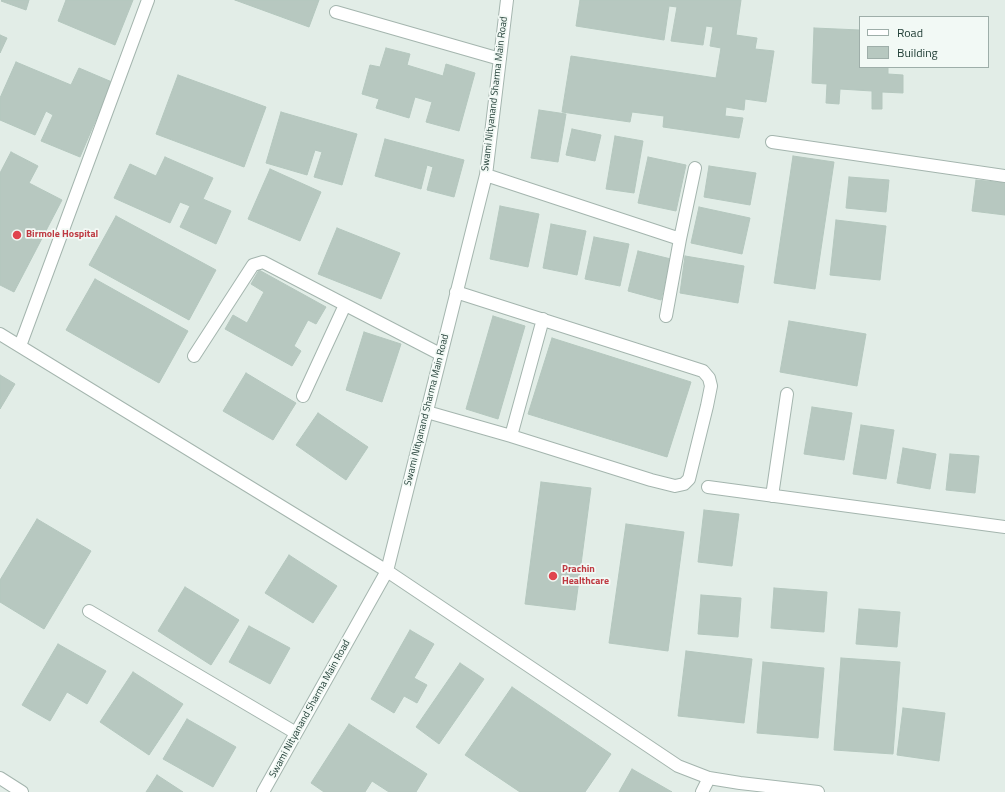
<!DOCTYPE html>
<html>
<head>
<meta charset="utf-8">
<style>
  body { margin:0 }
  #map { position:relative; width:1005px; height:792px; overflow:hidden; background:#e2ede7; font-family:"Titillium Web",sans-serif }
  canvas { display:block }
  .legend { position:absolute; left:859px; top:16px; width:130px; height:52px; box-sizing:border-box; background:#f2f9f5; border:1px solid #9eaea9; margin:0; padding:5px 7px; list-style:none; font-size:12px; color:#213e36 }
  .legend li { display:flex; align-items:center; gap:8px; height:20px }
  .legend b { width:20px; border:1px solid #9eaea9 }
</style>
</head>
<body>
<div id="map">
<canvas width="1005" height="792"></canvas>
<ul class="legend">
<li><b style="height:5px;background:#fff"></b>Road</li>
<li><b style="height:11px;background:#b7c8c0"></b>Building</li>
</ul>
</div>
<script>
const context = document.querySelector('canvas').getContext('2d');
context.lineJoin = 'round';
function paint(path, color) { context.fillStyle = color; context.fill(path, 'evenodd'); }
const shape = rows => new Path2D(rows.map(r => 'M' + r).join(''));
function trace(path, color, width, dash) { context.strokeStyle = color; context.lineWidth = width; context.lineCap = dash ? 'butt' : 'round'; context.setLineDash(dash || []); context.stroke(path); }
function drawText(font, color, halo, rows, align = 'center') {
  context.font = font + ' "Titillium Web",sans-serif'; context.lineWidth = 3.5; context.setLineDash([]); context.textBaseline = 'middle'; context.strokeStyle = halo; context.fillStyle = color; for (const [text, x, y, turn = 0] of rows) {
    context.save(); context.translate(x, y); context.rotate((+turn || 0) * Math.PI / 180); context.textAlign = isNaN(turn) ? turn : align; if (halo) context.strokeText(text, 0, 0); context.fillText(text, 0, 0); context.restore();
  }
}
const building = shape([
  [2,0,29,0,26,10,1,1,2,0],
  [66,0,133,0,115,45,58,21,66,0],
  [235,0,319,0,309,27,235,0],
  [580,0,741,0,736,35,757,38,755,49,774,51,766,102,745,99,744,110,726,107,725,116,743,118,739,138,663,127,664,116,632,112,630,122,562,112,571,56,716,78,721,48,710,46,713,27,706,26,703,45,671,41,677,7,669,6,664,40,576,26,580,0],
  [814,28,860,30,860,67,888,67,888,74,903,75,903,93,882,92,882,109,872,109,872,91,840,89,839,104,826,103,827,84,812,83,814,28],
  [0,35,7,38,0,53,0,35],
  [386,48,410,54,407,65,443,76,446,64,475,73,459,131,426,122,432,102,415,97,409,118,376,108,379,99,362,94,370,65,380,67,386,48],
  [16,62,71,85,79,68,112,82,80,157,41,141,53,115,46,111,35,135,0,120,0,98,16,62],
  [178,75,266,107,244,167,156,134,178,75],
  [539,110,566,114,558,162,531,158,539,110],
  [281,112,357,134,342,185,314,177,322,152,315,150,307,175,266,163,281,112],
  [572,129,601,135,595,161,566,155,572,129],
  [615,136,643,141,634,193,606,189,615,136],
  [385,139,464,160,454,197,427,190,433,167,427,165,421,189,375,176,385,139],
  [11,152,38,166,29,183,62,200,14,292,0,285,0,173,11,152],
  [793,156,834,162,815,289,774,283,793,156],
  [165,157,213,178,203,199,231,211,216,244,180,227,190,206,180,202,170,223,114,198,130,164,156,176,165,157],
  [648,157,686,165,676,211,638,203,648,157],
  [709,166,756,173,750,205,704,197,709,166],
  [270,169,321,192,300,241,248,219,270,169],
  [849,177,889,180,886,212,846,208,849,177],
  [976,180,1005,183,1005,215,972,211,976,180],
  [500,206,539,214,528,267,490,259,500,206],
  [699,207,750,218,742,254,691,243,699,207],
  [116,216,216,270,189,320,89,265,116,216],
  [836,220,886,226,880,280,830,275,836,220],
  [551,224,586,231,577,275,543,268,551,224],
  [337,228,400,253,381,299,318,274,337,228],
  [594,237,629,244,620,286,585,279,594,237],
  [638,251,671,259,661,300,628,291,638,251],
  [685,256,744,266,738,303,680,293,685,256],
  [259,270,326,307,316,324,308,320,294,346,301,351,292,366,225,329,233,315,247,323,264,292,251,284,259,270],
  [95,279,188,331,159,383,66,330,95,279],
  [493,316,525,326,498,419,466,409,493,316],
  [789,321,866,334,857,386,780,372,789,321],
  [364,332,401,344,382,402,346,390,364,332],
  [552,338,691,382,667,457,528,414,552,338],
  [246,373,296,403,273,440,223,411,246,373],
  [0,375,15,384,0,409,0,375],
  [812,407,852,413,844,460,804,454,812,407],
  [318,413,368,447,346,480,296,445,318,413],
  [861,425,894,430,886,479,853,474,861,425],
  [903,448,936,454,930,489,897,483,903,448],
  [950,454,979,456,975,493,946,490,950,454],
  [541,482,591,488,575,610,525,604,541,482],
  [704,510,739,514,732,566,698,562,704,510],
  [37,519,91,551,44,629,0,602,0,580,37,519],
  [626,524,684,532,668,651,609,643,626,524],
  [289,555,337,586,313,623,265,593,289,555],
  [185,587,239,620,211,665,158,631,185,587],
  [774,588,827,592,824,632,771,628,774,588],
  [701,595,741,598,738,637,698,634,701,595],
  [859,609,900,612,897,647,856,644,859,609],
  [249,626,290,648,270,684,229,662,249,626],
  [410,630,434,644,414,678,427,685,417,703,404,696,394,713,371,699,410,630],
  [58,644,106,671,87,704,67,692,50,721,22,705,58,644],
  [686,651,752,659,744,723,678,716,686,651],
  [841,658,900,662,893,754,834,750,841,658],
  [763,662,824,668,818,738,757,733,763,662],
  [460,663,484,679,439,744,416,727,460,663],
  [133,672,183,704,149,755,100,722,133,672],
  [512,687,611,754,585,792,520,792,465,755,512,687],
  [903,708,945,713,939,761,897,755,903,708],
  [187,719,236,747,213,787,163,759,187,719],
  [349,724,427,774,416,792,389,792,372,781,365,792,324,792,311,783,349,724],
  [632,769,672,792,619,792,632,769],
  [157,775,183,792,146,792,157,775]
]);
paint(building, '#b7c8c0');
trace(building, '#b4c7be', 1);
const minor = shape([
  [336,12,500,59],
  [772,142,1005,176],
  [486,175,680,239],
  [666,316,680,239,695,168],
  [0,334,387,571,678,766,709,778,740,783,818,792],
  [20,346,148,0],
  [194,356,253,265,263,262,440,354],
  [303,396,345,305],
  [427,412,511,436,651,480,675,486,684,484,689,479,707,406,711,386,709,378,703,371,456,292],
  [511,436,543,319],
  [708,487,1005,527],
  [772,496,787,394],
  [89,611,296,733],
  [0,778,22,792],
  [263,792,387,571,486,175,507,0],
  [702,792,709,778]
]);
trace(minor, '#a4b5ae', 14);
trace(minor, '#fff', 12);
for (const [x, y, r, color] of [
  [17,235,5,"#e0444e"],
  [553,576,5,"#e0444e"]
]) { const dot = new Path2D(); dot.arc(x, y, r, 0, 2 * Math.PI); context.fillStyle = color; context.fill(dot); trace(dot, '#f2f9f5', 1.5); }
drawText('10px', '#213e36', '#f2f9f5', [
  ["Swami Nityanand Sharma Main Road",495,94,-83],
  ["Swami Nityanand Sharma Main Road",427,410,-76],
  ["Swami Nityanand Sharma Main Road",310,709,-61]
]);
drawText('bold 10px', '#be3a42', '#f2f9f5', [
  ["Birmole Hospital",26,235],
  ["Prachin",562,570],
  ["Healthcare",562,582]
], 'left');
</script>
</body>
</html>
